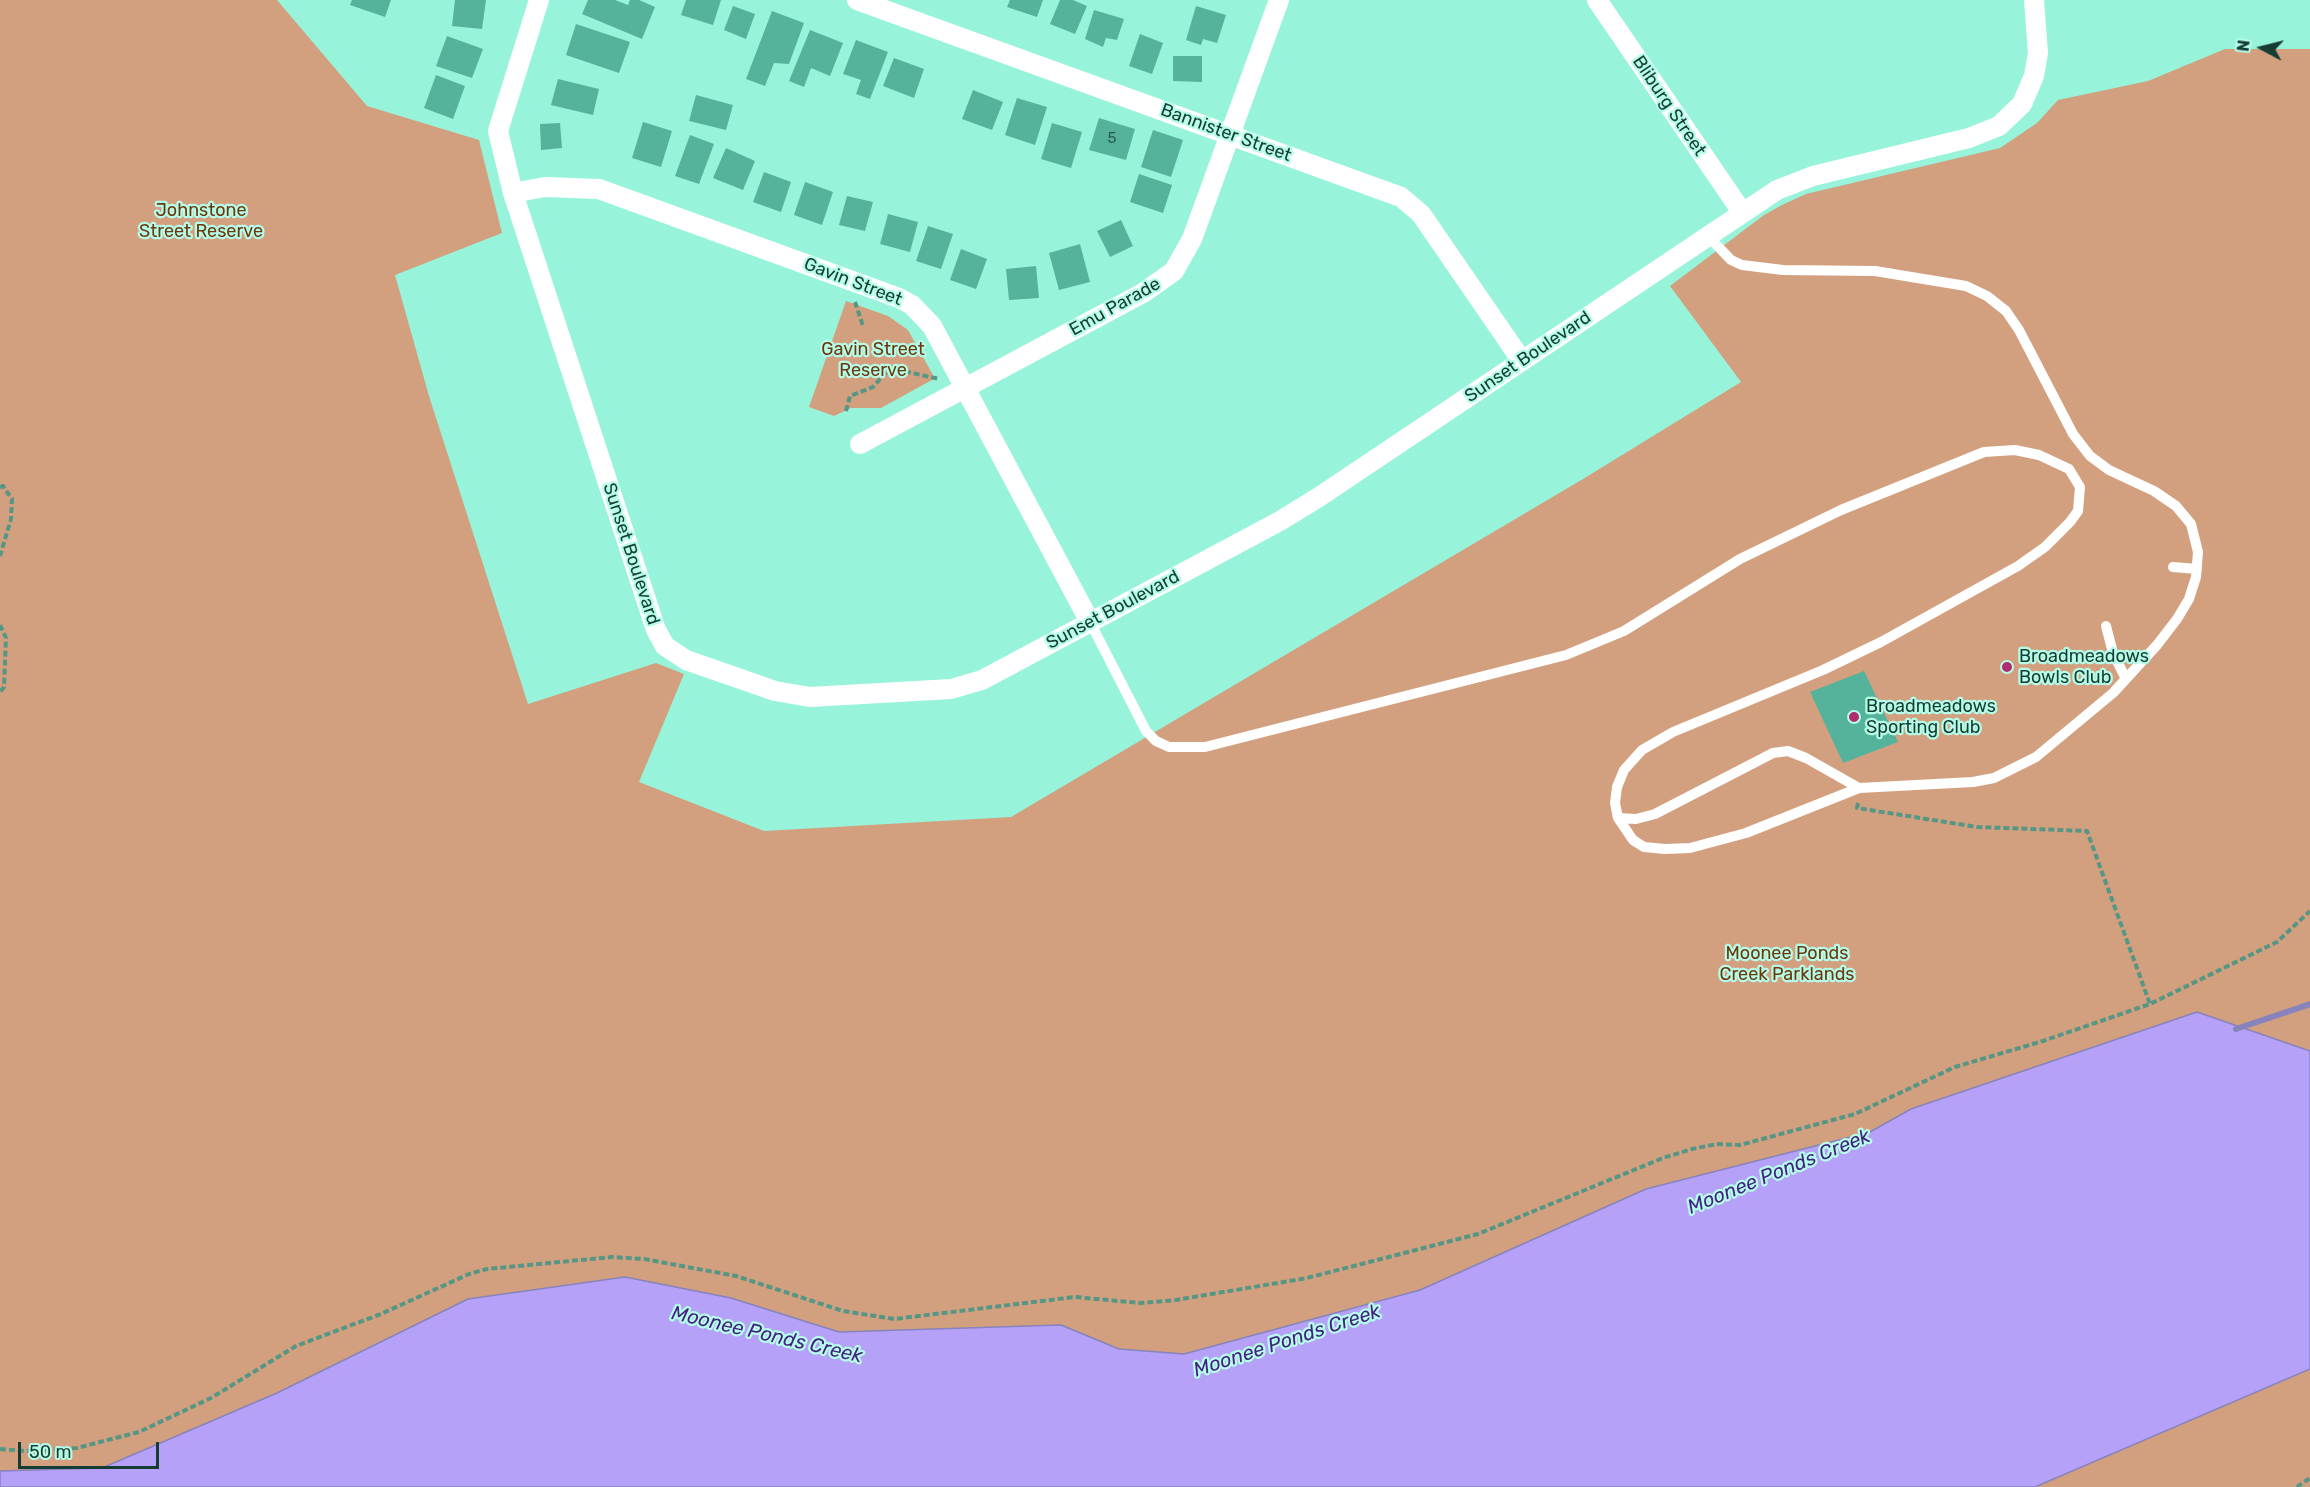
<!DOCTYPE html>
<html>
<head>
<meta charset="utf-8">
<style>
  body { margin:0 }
  #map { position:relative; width:2310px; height:1487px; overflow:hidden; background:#97f4da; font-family:Rubik,sans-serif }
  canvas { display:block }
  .north { position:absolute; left:2232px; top:18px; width:60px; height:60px; -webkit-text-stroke:4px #b5fde8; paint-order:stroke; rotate:277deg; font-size:16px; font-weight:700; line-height:24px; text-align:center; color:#163d33 }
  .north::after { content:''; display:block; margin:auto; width:21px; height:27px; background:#163d33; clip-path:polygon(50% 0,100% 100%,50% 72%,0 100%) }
  .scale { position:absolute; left:18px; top:1442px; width:141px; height:27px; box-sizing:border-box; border:3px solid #163d33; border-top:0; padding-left:8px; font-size:18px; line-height:21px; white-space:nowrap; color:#163d33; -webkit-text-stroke:4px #b5fde8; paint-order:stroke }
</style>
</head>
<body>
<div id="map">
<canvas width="2310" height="1487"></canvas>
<div class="north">N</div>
<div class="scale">50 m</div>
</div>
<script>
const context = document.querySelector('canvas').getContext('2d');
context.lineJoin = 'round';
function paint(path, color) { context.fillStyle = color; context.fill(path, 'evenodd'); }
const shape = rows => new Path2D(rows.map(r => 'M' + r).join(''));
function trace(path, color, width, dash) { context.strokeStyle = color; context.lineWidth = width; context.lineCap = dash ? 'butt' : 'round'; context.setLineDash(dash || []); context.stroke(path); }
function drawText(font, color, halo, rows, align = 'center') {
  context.font = font + ' Rubik,sans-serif'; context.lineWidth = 4.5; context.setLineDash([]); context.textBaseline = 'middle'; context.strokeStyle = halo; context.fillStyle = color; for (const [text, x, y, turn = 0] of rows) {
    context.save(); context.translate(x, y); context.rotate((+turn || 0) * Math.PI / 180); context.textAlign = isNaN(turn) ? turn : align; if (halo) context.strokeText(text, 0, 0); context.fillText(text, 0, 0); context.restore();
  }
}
paint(shape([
  [0,0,277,0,367,106,479,140,502,233,395,275,429,396,528,704,656,663,684,674,639,782,764,831,1011,817,1583,479,1741,382,1670,286,1764,215,1782,205,1806,194,2000,148,2037,123,2058,100,2148,81,2225,49,2310,49,2310,1487,0,1487],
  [846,301,888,316,908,330,933,375,932,380,881,408,851,408,834,416,809,407]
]), '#d3a07f');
const water = shape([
  [2197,1012,2310,1051,2310,1369,2035,1487,0,1487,0,1471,102,1468,277,1393,468,1299,625,1277,731,1298,839,1332,1061,1325,1119,1349,1184,1354,1420,1290,1646,1189,1870,1132,1911,1109,2197,1012]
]);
paint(water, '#b6a1f8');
trace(water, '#8683bd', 1.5);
trace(shape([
  [2236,1029,2310,1004]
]), '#8683bd', 6);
paint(shape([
  [352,0,391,0,385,17,350,5],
  [455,0,486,0,482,29,452,26],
  [588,0,615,0,628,5,630,0,639,0,655,7,642,39,582,14],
  [686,0,721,0,713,25,681,15],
  [1010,0,1043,0,1037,17,1007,7],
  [1060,0,1073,0,1087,6,1075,34,1050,24],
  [733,6,755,14,746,39,724,30],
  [1196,6,1226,15,1217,43,1203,39,1201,45,1186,40],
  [1094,10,1124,19,1117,40,1106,38,1103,47,1085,39],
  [772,11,804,23,789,64,774,63,765,86,746,79],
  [576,24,630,42,619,73,566,55],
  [810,30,843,43,830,76,811,68,804,87,789,81],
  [1140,34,1163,43,1152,74,1129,66],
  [447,36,483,49,472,78,436,66],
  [856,40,888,52,870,99,856,94,861,80,843,74],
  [1173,56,1202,56,1202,82,1173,81],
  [894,58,924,69,914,98,883,86],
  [436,75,465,86,453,119,424,108],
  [558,79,599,89,593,115,551,105],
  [973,90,1003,102,992,130,962,119],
  [696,95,733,105,726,130,689,121],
  [1017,98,1047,107,1035,145,1005,135],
  [1099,118,1135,129,1126,160,1089,150],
  [643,122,672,131,661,167,632,158],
  [560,123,562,148,541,150,540,124],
  [1052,123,1082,132,1071,168,1041,159],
  [1153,130,1183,140,1171,177,1141,167],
  [690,135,714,144,699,184,675,176],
  [726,148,755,161,743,190,713,178],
  [764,172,791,182,781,212,753,202],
  [1139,174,1172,185,1163,213,1130,202],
  [805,182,833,192,822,225,794,215],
  [847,196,873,202,865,231,839,225],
  [888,214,918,222,910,252,880,244],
  [1121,220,1133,246,1110,257,1097,231],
  [928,226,953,234,941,269,916,261],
  [1080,244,1090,282,1059,290,1049,253],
  [961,249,987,259,976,289,950,280],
  [1036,266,1039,298,1009,300,1006,269],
  [1864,671,1898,742,1843,763,1810,692]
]), '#56b39b');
trace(shape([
  [855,302,863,326],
  [846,411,850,396,873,387,890,368,939,379],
  [0,487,3,486,12,499,11,519,0,556],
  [0,625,6,638,4,687,0,692],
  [1858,803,1857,808,1977,827,2087,831,2150,1004],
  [0,1449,24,1451,77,1448,139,1432,211,1398,296,1346,381,1314,469,1274,487,1269,612,1257,644,1259,736,1276,843,1311,894,1319,1075,1297,1140,1303,1176,1300,1307,1278,1478,1234,1663,1158,1692,1149,1717,1144,1740,1145,1855,1114,1955,1067,2043,1041,2150,1004,2277,942,2310,911],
  [2297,1487,2310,1478]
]), '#559685', 4, [6, 3]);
trace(shape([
  [2173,567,2197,569],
  [1090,622,1146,731,1156,741,1169,747,1205,747,1566,655,1624,631,1740,559,1841,510,1984,452,2015,450,2039,455,2069,469,2080,487,2078,511,2070,522,2045,547,2018,566,1881,642,1823,670,1673,732,1642,750,1624,770,1617,787,1615,803,1618,818,1633,840,1644,847,1665,849,1690,848,1746,833,1859,788,1973,782,1994,778,2036,757,2113,693,2157,645,2177,619,2189,599,2196,577,2198,552,2191,524,2176,506,2154,491,2109,470,2090,456,2073,434,2019,330,2006,311,1987,296,1966,286,1875,271,1783,270,1742,265,1731,260,1707,235],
  [2106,626,2113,653,2126,679],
  [1618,818,1636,819,1655,814,1773,753,1788,751,1806,758,1859,788]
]), '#fff', 10);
trace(shape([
  [539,0,498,131,513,193,656,630,665,646,686,660,775,691,810,697,951,689,982,680,1280,521,1319,497,1777,190,1813,176,1969,138,1999,126,2022,104,2034,76,2038,53,2034,0],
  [857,0,1401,197,1421,214,1522,361],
  [1597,0,1742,212],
  [513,193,545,187,599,189,899,298,912,305,932,326,1090,622],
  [860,444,1143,293,1174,271,1192,239,1279,0]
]), '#fff', 20);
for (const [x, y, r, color] of [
  [2007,667,6,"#b12b6f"],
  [1854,717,6,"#b12b6f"]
]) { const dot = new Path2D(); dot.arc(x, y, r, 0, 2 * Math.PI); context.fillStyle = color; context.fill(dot); trace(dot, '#b5fde8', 2); }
drawText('15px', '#265a4d', null, [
  ["5",1112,139]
]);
drawText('18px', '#163d33', '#b5fde8', [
  ["Bliburg Street",1669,106,56],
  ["Bannister Street",1226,133,20],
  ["Gavin Street",853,282,21],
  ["Emu Parade",1115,307,-29],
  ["Sunset Boulevard",1528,357,-34],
  ["Sunset Boulevard",631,554,72],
  ["Sunset Boulevard",1113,610,-28]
]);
drawText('18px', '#6c370a', '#b5fde8', [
  ["Johnstone",201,211],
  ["Street Reserve",201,232],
  ["Gavin Street",873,350],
  ["Reserve",873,371],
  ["Moonee Ponds",1787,954],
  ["Creek Parklands",1787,975]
]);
drawText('18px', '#163d33', '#b5fde8', [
  ["Broadmeadows",2019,657],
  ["Bowls Club",2019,678],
  ["Broadmeadows",1866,707],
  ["Sporting Club",1866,728]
], 'left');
drawText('italic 20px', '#441f82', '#b5fde8', [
  ["Moonee Ponds Creek",1779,1172,-22],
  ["Moonee Ponds Creek",767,1335,13],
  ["Moonee Ponds Creek",1287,1341,-18]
]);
</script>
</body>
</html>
